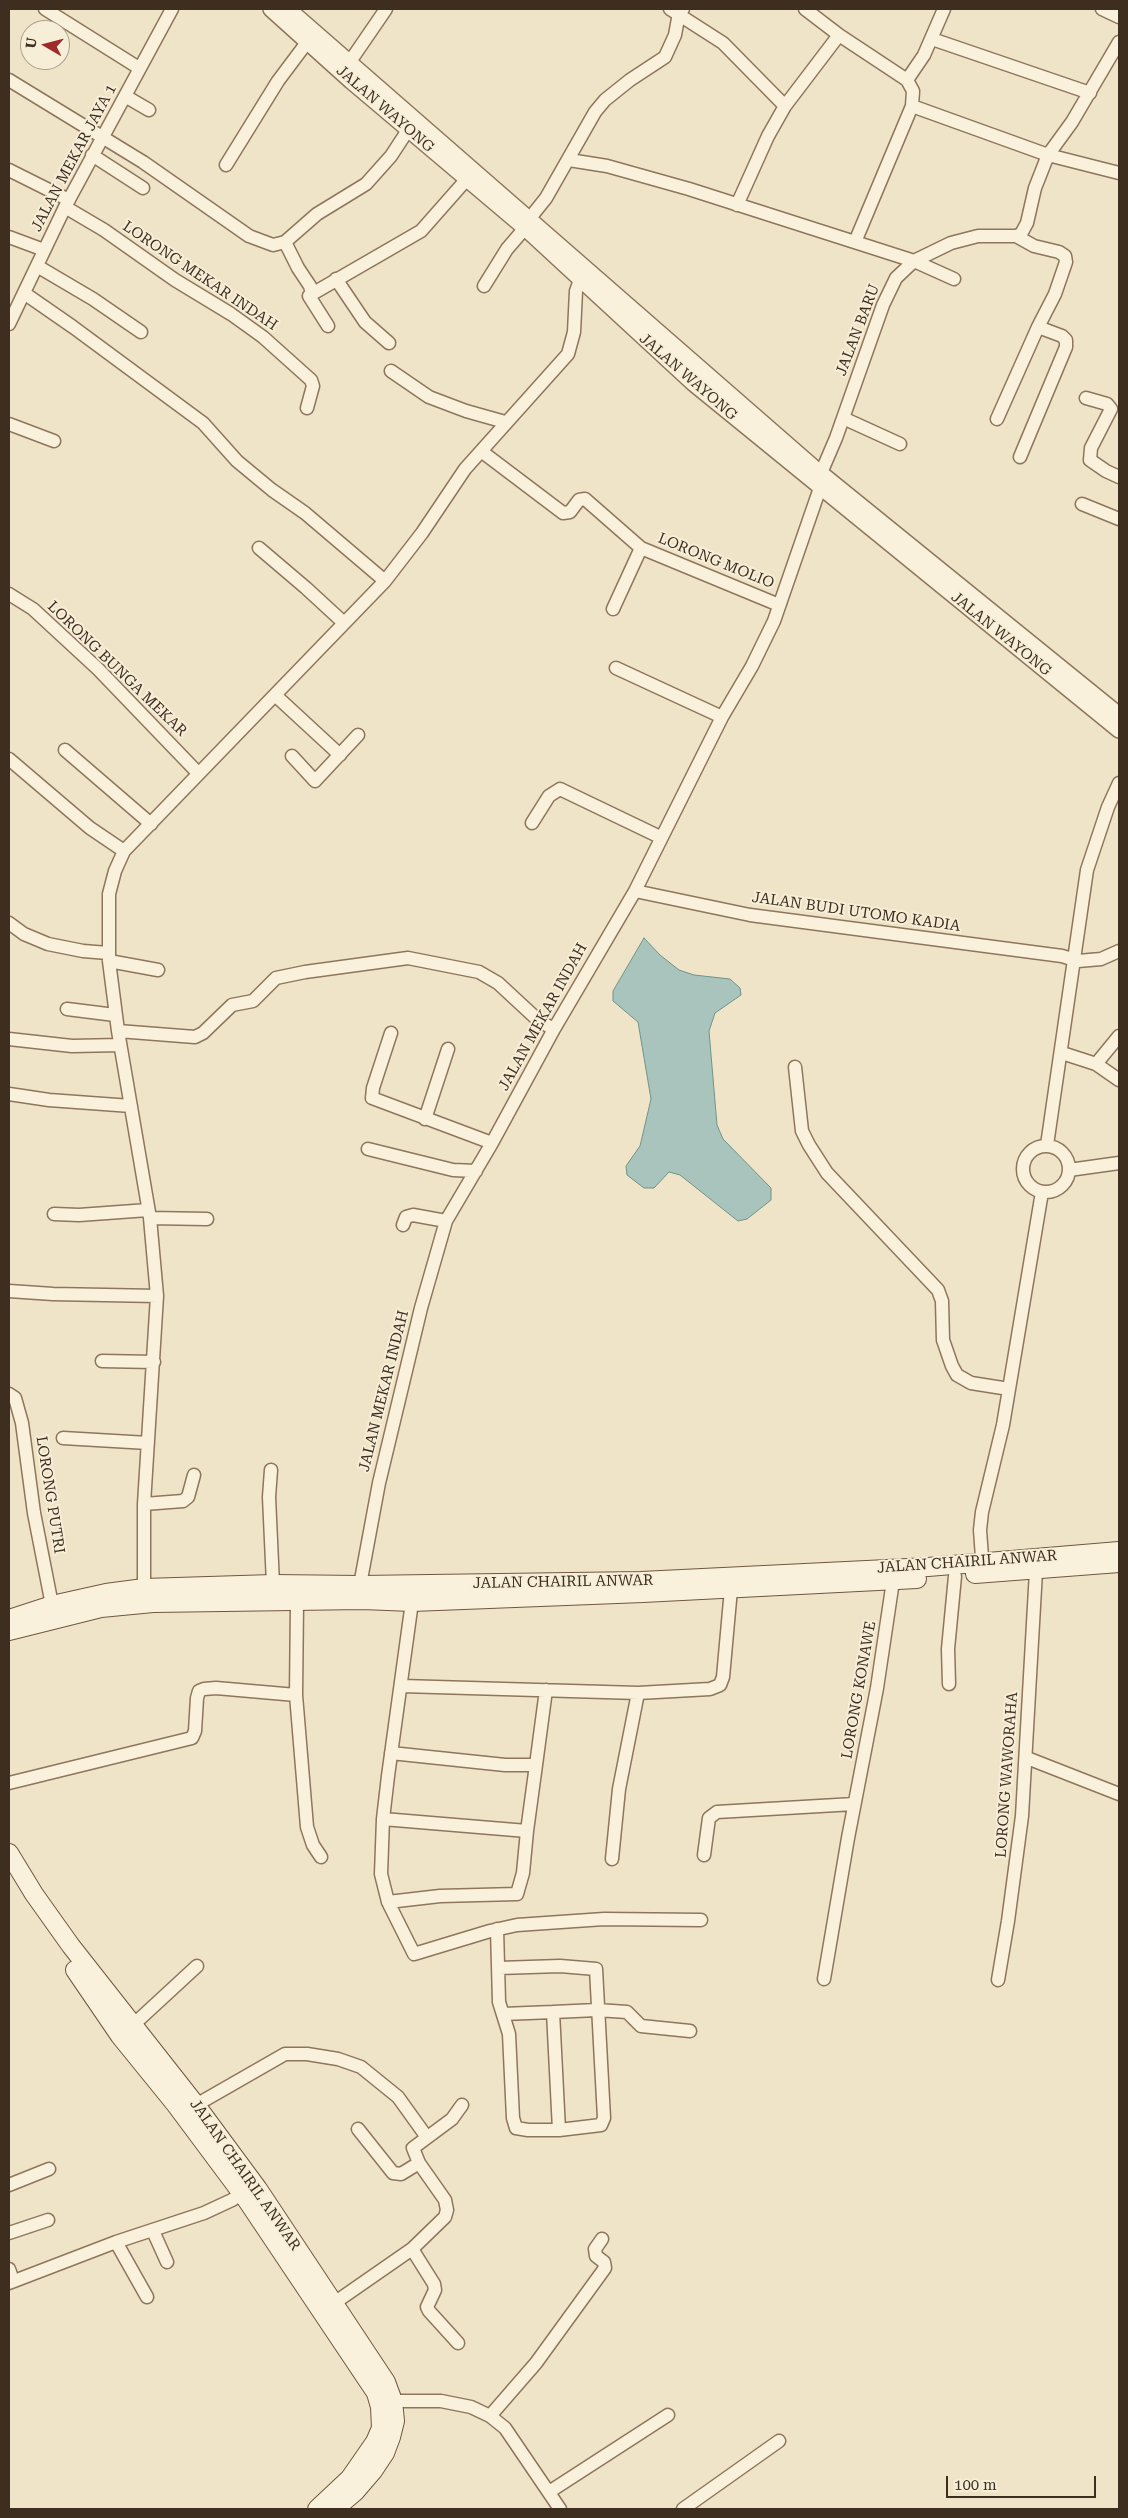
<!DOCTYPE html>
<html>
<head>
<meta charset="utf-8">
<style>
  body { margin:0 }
  #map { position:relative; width:1128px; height:2518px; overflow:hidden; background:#f0e4c8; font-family:"Roboto Serif",serif }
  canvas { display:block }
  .frame { position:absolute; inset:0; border:10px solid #3d2e20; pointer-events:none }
  .north { position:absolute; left:20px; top:20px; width:50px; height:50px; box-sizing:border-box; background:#f7eed8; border:1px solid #ada18e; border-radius:50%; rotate:278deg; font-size:14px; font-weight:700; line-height:20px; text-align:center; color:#3d2e20 }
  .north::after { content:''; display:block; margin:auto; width:18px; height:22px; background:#9e2a2b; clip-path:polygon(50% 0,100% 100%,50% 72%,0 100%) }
  .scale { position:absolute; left:946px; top:2476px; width:150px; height:22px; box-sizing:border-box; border:2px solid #3d2e20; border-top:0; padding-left:6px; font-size:15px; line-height:18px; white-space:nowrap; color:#3d2e20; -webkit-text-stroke:4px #f7eed8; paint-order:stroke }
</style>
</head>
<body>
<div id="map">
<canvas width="1128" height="2518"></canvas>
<div class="frame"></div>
<div class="north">U</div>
<div class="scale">100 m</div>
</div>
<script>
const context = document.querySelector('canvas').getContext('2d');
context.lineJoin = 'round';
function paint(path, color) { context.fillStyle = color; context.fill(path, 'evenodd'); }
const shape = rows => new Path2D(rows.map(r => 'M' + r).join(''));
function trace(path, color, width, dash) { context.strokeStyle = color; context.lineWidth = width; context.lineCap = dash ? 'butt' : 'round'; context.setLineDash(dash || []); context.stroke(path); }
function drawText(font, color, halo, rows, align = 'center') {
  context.font = font + ' "Roboto Serif",serif'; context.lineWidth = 4; context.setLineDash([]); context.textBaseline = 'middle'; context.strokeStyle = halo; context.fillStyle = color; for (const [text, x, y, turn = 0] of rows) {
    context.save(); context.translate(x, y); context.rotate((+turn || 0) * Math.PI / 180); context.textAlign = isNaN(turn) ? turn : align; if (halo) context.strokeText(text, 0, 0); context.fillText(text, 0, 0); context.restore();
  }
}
const water = shape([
  [644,938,660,955,679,970,694,975,730,979,740,988,741,995,715,1013,709,1031,717,1125,723,1139,771,1188,771,1200,747,1219,738,1221,680,1175,669,1172,654,1188,644,1188,627,1175,626,1166,640,1146,651,1099,638,1022,613,1001,613,991,644,938]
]);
paint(water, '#a9c4bc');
trace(water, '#6f938a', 1);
const minor = shape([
  [45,9,139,68],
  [670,9,723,43,785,106,768,136,737,205],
  [805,9,839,35,907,80,913,91,912,106,1048,155,1119,173],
  [1102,9,1119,17],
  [932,39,1090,93],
  [349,63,386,9],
  [9,80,143,162,249,236,273,245,285,242],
  [907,80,924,55,944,9],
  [125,96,149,110],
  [785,106,839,35],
  [92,155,143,188],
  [569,160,607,166,689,189,914,261,954,279],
  [226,165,278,81,308,41],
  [9,170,69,200],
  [65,207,104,230,175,280,231,314,263,337,311,380,313,386,307,408],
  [530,218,546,198,595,112,605,100,630,80,665,57,675,35,679,13,683,9],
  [1016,236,1034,246,1059,252,1065,256,1066,262,1055,294,1038,327,1062,336,1066,340,1066,347,1020,457],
  [9,237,44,250],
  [855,242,912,106],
  [37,266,93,299,141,332],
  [336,279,365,322,389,343],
  [484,286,507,249,525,228],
  [24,293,73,327,203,423,237,461,272,490,305,513,385,581],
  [312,294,421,231,466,180],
  [9,324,65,207,172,9],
  [328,326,309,296,312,294,310,286,298,268,285,242,317,214,366,184,391,156,408,130],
  [391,371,429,397,466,411,505,422],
  [1086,398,1107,404,1111,409,1091,448,1090,460,1106,471,1119,477],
  [843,418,900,444],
  [997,419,1038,327],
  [9,424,54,441],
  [481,451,563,513,570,512,579,500,585,499,641,548],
  [821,473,836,438,883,305,896,278,914,261,951,243,978,236,1016,236,1021,234,1027,223,1035,188,1048,155,1072,122,1119,42],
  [1082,504,1119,519],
  [259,548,306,588,344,623],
  [9,594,33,609,98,669,198,773],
  [613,609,641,548,779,605],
  [616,668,722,717],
  [275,695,340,755],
  [65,750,151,824],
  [292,756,315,781,358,735],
  [9,759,90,828,124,851],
  [532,823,549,796,560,789,660,837],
  [635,891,750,915,1062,956,1078,961,1101,959,1119,951],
  [9,923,24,934,48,944,83,951,108,953],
  [109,961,158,970],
  [67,1009,115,1015],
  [118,1031,195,1037,203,1033,232,1005,253,1001,276,978,305,972,408,958,479,972,498,983,539,1021,554,1029],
  [391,1033,373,1088,372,1098,492,1143],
  [9,1039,72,1046,120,1045],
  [1062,1053,1096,1064,1119,1080],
  [1096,1064,1119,1036],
  [795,1067,802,1131,809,1145,827,1173,938,1290,942,1301,943,1340,952,1366,957,1375,971,1383,1009,1389],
  [9,1094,49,1100,131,1106],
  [425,1119,448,1049],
  [1047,1145,1087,870,1108,807,1119,783],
  '1023 1169a23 23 0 1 1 46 0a23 23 0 1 1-46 0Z',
  [368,1149,453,1170,476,1171],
  [1069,1170,1119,1163],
  [54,1214,79,1215,148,1210],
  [150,1218,207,1219],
  [403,1225,406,1217,413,1215,446,1221],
  [9,1291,53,1294,157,1296],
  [102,1361,154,1362],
  [9,1394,15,1398,22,1423,34,1513,52,1605],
  [63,1438,148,1443],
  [271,1470,269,1497,273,1584],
  [144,1504,183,1501,188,1497,194,1475],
  [983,1571,980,1530,982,1512,1003,1425,1042,1192],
  [360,1585,379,1483,421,1308,446,1221,492,1143,554,1029,635,891,722,717,752,666,774,621,820,488],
  [144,1588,144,1504,157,1296,150,1218,118,1031,109,961,109,894,115,871,124,851,385,581,422,533,465,469,568,354,574,332,576,291,580,280,587,273],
  [412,1602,388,1776,383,1819,381,1874,388,1902,414,1954,490,1931,517,1925,604,1919,701,1920],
  [949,1684,948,1649,955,1576],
  [402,1686,638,1693,710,1689,720,1685,723,1677,731,1589],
  [296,1695,307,1827,313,1845,321,1857],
  [391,1753,505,1765,536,1765,527,1831],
  [1027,1758,1119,1794],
  [536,1765,546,1690],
  [9,1783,192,1738,195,1731,197,1698,199,1691,204,1689,216,1688,296,1695,297,1602],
  [383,1819,527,1831,523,1873,517,1894,440,1896,388,1902],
  [704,1855,709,1818,717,1812,854,1804],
  [612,1859,619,1789,638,1693],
  [497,1929,499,2002,509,2034,513,2118,516,2128,528,2130,559,2130,601,2125,604,2118,596,1969,560,1966,499,1968],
  [824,1979,848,1838,877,1688,893,1581],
  [998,1980,1008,1921,1022,1816,1036,1571],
  [503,2014,553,2012],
  [132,2026,197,1966],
  [196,2105,285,2054,307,2054,338,2059,361,2067,398,2097,426,2136],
  [358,2129,393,2173,401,2174,419,2163],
  [559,2130,553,2012,597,2010,627,2012,641,2026,690,2031],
  [9,2185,49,2169],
  [153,2231,167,2262],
  [9,2233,48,2220],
  [116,2242,147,2297],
  [412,2249,434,2284,435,2290,427,2307,429,2311,458,2343],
  [9,2269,13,2281],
  [9,2283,116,2242,204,2213,232,2200,248,2189],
  [327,2308,412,2249,445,2217,447,2210,445,2200,419,2163,413,2148,452,2119,462,2105],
  [393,2401,441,2401,471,2407,490,2416,505,2428,560,2509],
  [490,2416,536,2363,605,2268,604,2262,596,2256,595,2249,602,2239],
  [549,2492,668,2415],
  [683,2509,779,2441]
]);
const tertiary = shape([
  [271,9,351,81,525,228,693,383,1119,730],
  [288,9,813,467,1119,715]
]);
const secondary = shape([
  [975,1574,1119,1563],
  [9,1619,52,1605,106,1593,144,1588,273,1584,360,1585,641,1581,928,1567,1119,1551],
  [9,1631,101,1608,153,1603,363,1600,412,1602,643,1593,917,1579],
  [9,1853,34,1894,71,1946,196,2105,258,2189,386,2382,393,2401,395,2421,391,2437,385,2453,373,2471,355,2492,335,2509],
  [75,1970,120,2036,176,2105,246,2199,376,2393,380,2407,381,2428,375,2442,350,2478,317,2509]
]);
trace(minor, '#8d765c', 15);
trace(tertiary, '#8d765c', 18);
trace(secondary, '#6f573f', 20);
trace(minor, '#faf1dc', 12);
trace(tertiary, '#faf1dc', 15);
trace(secondary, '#faf1dc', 18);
drawText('15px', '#3d2e20', '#f7eed8', [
  ["JALAN WAYONG",385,109,41],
  ["JALAN MEKAR JAYA 1",74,158,-62],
  ["LORONG MEKAR INDAH",200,276,34],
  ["JALAN BARU",858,330,-69],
  ["JALAN WAYONG",688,377,41],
  ["LORONG MOLIO",716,561,22],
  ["JALAN WAYONG",1001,634,39],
  ["LORONG BUNGA MEKAR",117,669,44],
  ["JALAN BUDI UTOMO KADIA",856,912,8],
  ["JALAN MEKAR INDAH",543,1017,-61],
  ["JALAN MEKAR INDAH",384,1391,-76],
  ["LORONG PUTRI",50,1495,81],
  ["JALAN CHAIRIL ANWAR",967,1562,-4],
  ["JALAN CHAIRIL ANWAR",563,1582,-1],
  ["LORONG KONAWE",859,1690,-80],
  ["LORONG WAWORAHA",1007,1775,-86],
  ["JALAN CHAIRIL ANWAR",245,2175,55]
]);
</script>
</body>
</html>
